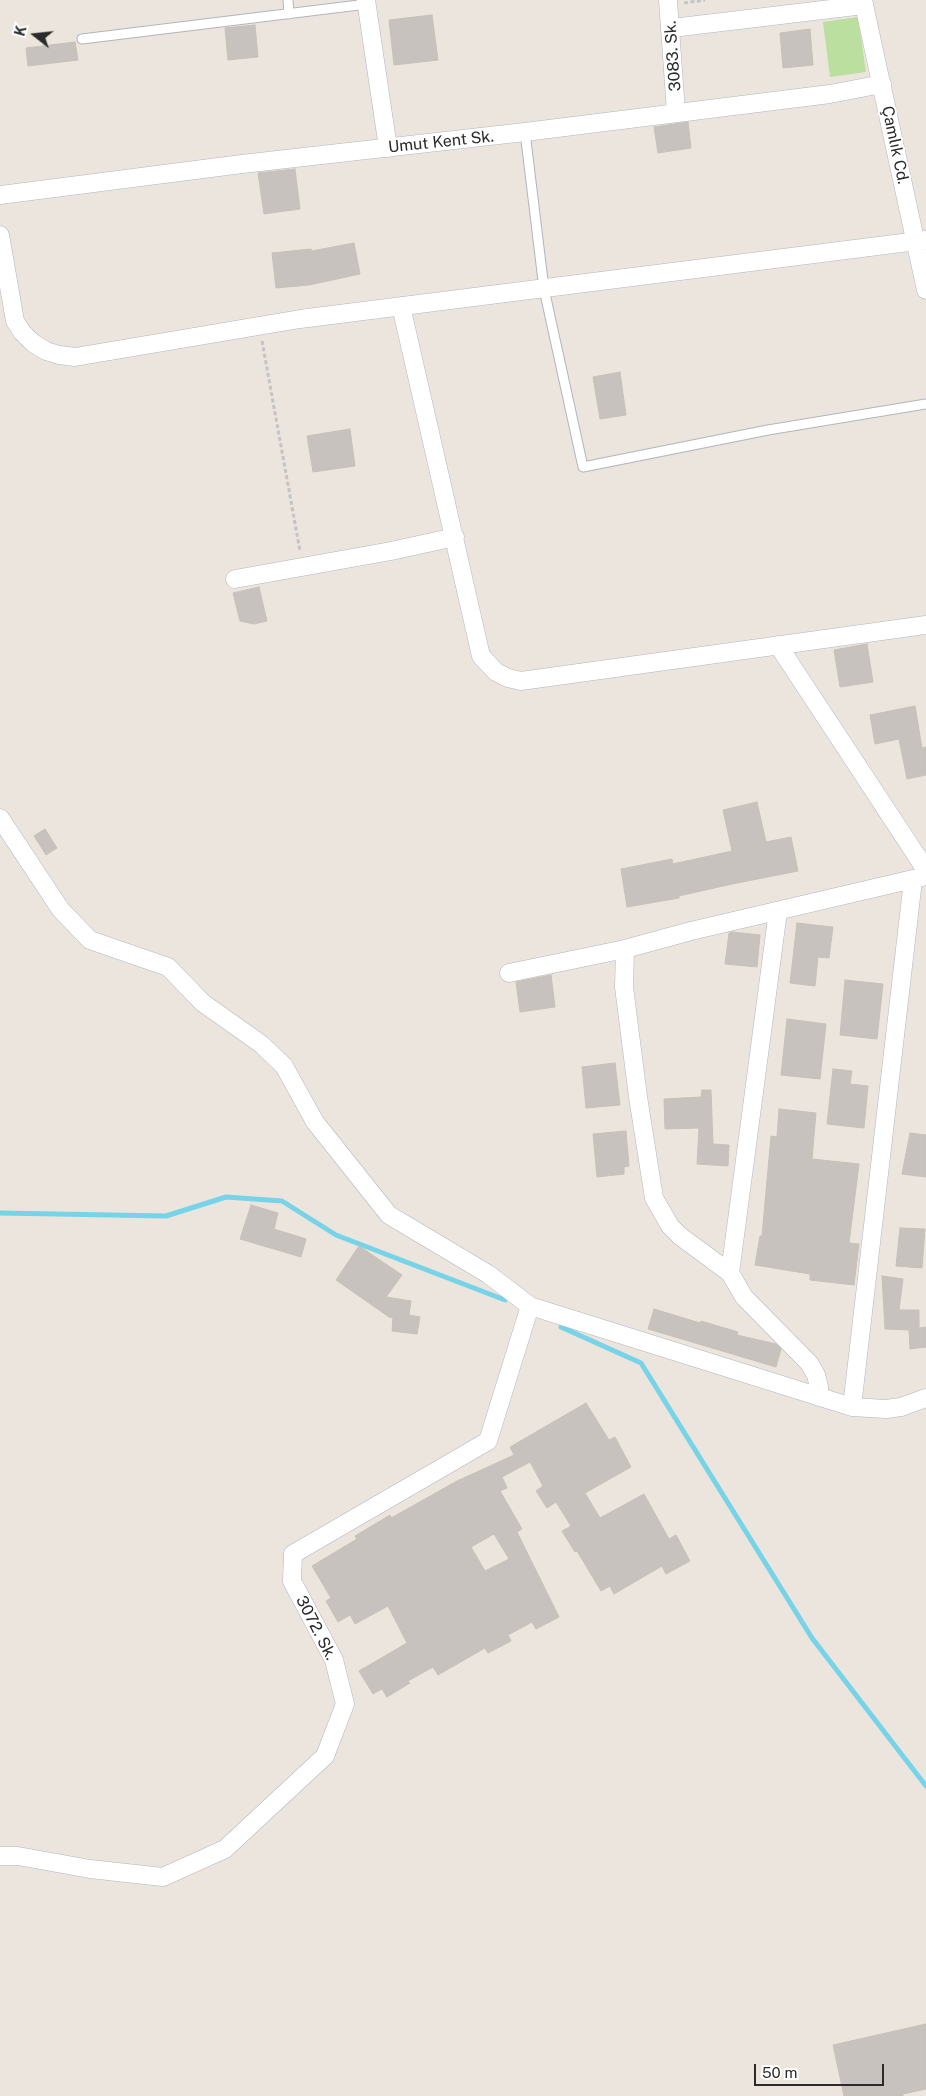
<!DOCTYPE html>
<html>
<head>
<meta charset="utf-8">
<style>
  body { margin:0 }
  #map { position:relative; width:926px; height:2096px; overflow:hidden; background:#ece5de; font-family:"Public Sans",sans-serif }
  canvas { display:block }
  .north { position:absolute; left:10px; top:10px; width:50px; height:50px; -webkit-text-stroke:4px #fff; paint-order:stroke; rotate:286deg; font-size:14px; font-weight:700; line-height:20px; text-align:center; color:#2b2b2b }
  .north::after { content:''; display:block; margin:auto; width:18px; height:22px; background:#2b2b2b; clip-path:polygon(50% 0,100% 100%,50% 72%,0 100%) }
  .scale { position:absolute; left:754px; top:2064px; width:130px; height:22px; box-sizing:border-box; border:2px solid #2b2b2b; border-top:0; padding-left:6px; font-size:15px; line-height:18px; white-space:nowrap; color:#2b2b2b; -webkit-text-stroke:4px #fff; paint-order:stroke }
</style>
</head>
<body>
<div id="map">
<canvas width="926" height="2096"></canvas>
<div class="north">K</div>
<div class="scale">50 m</div>
</div>
<script>
const context = document.querySelector('canvas').getContext('2d');
context.lineJoin = 'round';
function paint(path, color) { context.fillStyle = color; context.fill(path, 'evenodd'); }
const shape = rows => new Path2D(rows.map(r => 'M' + r).join(''));
function trace(path, color, width, dash) { context.strokeStyle = color; context.lineWidth = width; context.lineCap = dash ? 'butt' : 'round'; context.setLineDash(dash || []); context.stroke(path); }
function drawText(font, color, halo, rows, align = 'center') {
  context.font = font + ' "Public Sans",sans-serif'; context.lineWidth = 4; context.setLineDash([]); context.textBaseline = 'middle'; context.strokeStyle = halo; context.fillStyle = color; for (const [text, x, y, turn = 0] of rows) {
    context.save(); context.translate(x, y); context.rotate((+turn || 0) * Math.PI / 180); context.textAlign = isNaN(turn) ? turn : align; if (halo) context.strokeText(text, 0, 0); context.fillText(text, 0, 0); context.restore();
  }
}
paint(shape([
  [858,17,866,72,830,77,823,22]
]), '#badf9e');
trace(shape([
  [0,1213,166,1216,226,1197,282,1201,336,1235,505,1300],
  [561,1327,641,1363,812,1638,926,1786]
]), '#77d3e7', 5);
const building = shape([
  [432,15,438,60,394,65,389,20,432,15],
  [255,25,258,57,228,60,225,28,255,25],
  [810,29,813,65,783,68,780,33,810,29],
  [75,42,78,60,28,66,26,48,75,42],
  [688,122,691,148,658,153,654,127,688,122],
  [295,169,300,209,264,214,258,173,295,169],
  [354,243,360,274,309,285,276,288,272,253,311,249,312,251,354,243],
  [620,372,626,415,600,419,593,377,620,372],
  [350,429,355,466,313,472,307,436,350,429],
  [259,587,267,621,254,624,240,621,233,593,259,587],
  [867,644,873,682,840,687,834,650,867,644],
  [915,706,922,748,926,747,926,775,907,779,899,739,875,744,870,715,915,706],
  [757,802,766,842,791,837,798,871,732,884,679,896,679,898,627,907,621,869,672,859,673,864,732,851,723,810,757,802],
  [45,829,57,848,46,855,34,836,45,829],
  [797,923,833,927,829,958,818,957,815,986,790,983,797,923],
  [732,932,760,935,757,967,725,964,729,933,732,932],
  [551,975,555,1007,520,1012,516,982,551,975],
  [845,980,883,984,877,1039,840,1035,845,980],
  [787,1019,826,1024,820,1079,781,1075,787,1019],
  [615,1063,620,1105,586,1108,582,1067,615,1063],
  [833,1069,852,1071,850,1084,868,1086,864,1128,827,1124,833,1069],
  [702,1090,711,1090,713,1144,729,1145,728,1166,697,1164,699,1128,665,1129,664,1099,701,1097,702,1090],
  [779,1109,816,1113,812,1159,859,1164,849,1243,859,1244,854,1285,810,1280,810,1274,755,1265,760,1236,762,1236,771,1136,777,1137,779,1109],
  [626,1131,629,1166,624,1167,624,1174,597,1177,593,1134,626,1131],
  [910,1133,926,1135,926,1177,902,1174,910,1133],
  [251,1205,278,1213,274,1229,306,1239,301,1257,240,1239,251,1205],
  [900,1228,925,1229,922,1268,896,1266,900,1228],
  [359,1246,402,1275,386,1297,411,1301,409,1315,420,1317,417,1334,392,1331,393,1318,389,1317,336,1280,359,1246],
  [882,1276,903,1279,899,1310,919,1310,919,1328,926,1327,926,1347,910,1349,909,1330,885,1329,882,1276],
  [654,1309,700,1323,701,1321,738,1332,737,1335,776,1344,781,1349,776,1367,648,1329,654,1309],
  [586,1403,609,1440,615,1437,631,1467,585,1493,600,1518,644,1494,669,1539,676,1535,690,1561,666,1574,662,1566,614,1594,610,1586,601,1591,577,1551,575,1552,562,1531,571,1526,556,1502,547,1508,536,1491,543,1486,530,1462,502,1477,507,1488,500,1491,522,1529,517,1532,559,1617,536,1629,532,1622,508,1635,511,1641,488,1653,485,1648,438,1675,433,1667,408,1681,410,1683,387,1697,382,1689,373,1694,359,1671,407,1643,388,1606,355,1624,350,1615,338,1622,326,1601,331,1598,312,1566,357,1539,355,1536,390,1515,391,1518,457,1481,514,1455,510,1447,586,1403],
  [494,1534,509,1559,485,1571,471,1547,494,1534],
  [926,2024,926,2089,903,2094,903,2096,844,2096,833,2045,926,2024]
]);
paint(building, '#c7c2bd');
trace(building, '#c7c0b7', 1);
const service = shape([
  [288,0,289,14],
  [82,39,367,4],
  [525,132,544,289,583,467,768,430,926,404]
]);
const minor = shape([
  [366,0,388,148],
  [668,0,676,112],
  [863,0,926,290],
  [672,28,864,5],
  [0,195,242,164,525,132,830,94,882,84],
  [0,235,15,321,22,332,33,343,46,351,59,355,75,357,300,319,926,240],
  [401,306,481,656,496,672,508,678,521,681,926,625],
  [235,579,391,551,455,537],
  [778,645,926,870],
  [0,818,61,910,90,940,168,967,203,1003,261,1044,284,1066,315,1122,389,1215,488,1274,530,1306,852,1407,886,1409,901,1407,926,1398],
  [509,973,625,949],
  [730,1273,778,911],
  [819,1397,819,1387,816,1375,809,1363,744,1297,730,1273,680,1236,670,1226,654,1198,638,1097,624,987,625,949,691,931,926,876],
  [852,1407,913,880],
  [0,1856,18,1856,90,1869,163,1877,225,1849,325,1756,345,1704,334,1660,292,1581,293,1554,488,1441,530,1306]
]);
trace(service, '#b1b5bd', 11);
trace(minor, '#b1b5bd', 19);
trace(shape([
  [684,3,705,0],
  [262,341,300,551]
]), '#c4c4c4', 3, [4, 2.5]);
trace(service, '#fff', 9);
trace(minor, '#fff', 18);
drawText('16px', '#2b2b2b', '#fff', [
  ["3083. Sk.",673,56,-94],
  ["Umut Kent Sk.",441,142,-6],
  ["Çamlık Cd.",895,145,78],
  ["3072. Sk.",316,1628,63]
]);
</script>
</body>
</html>
